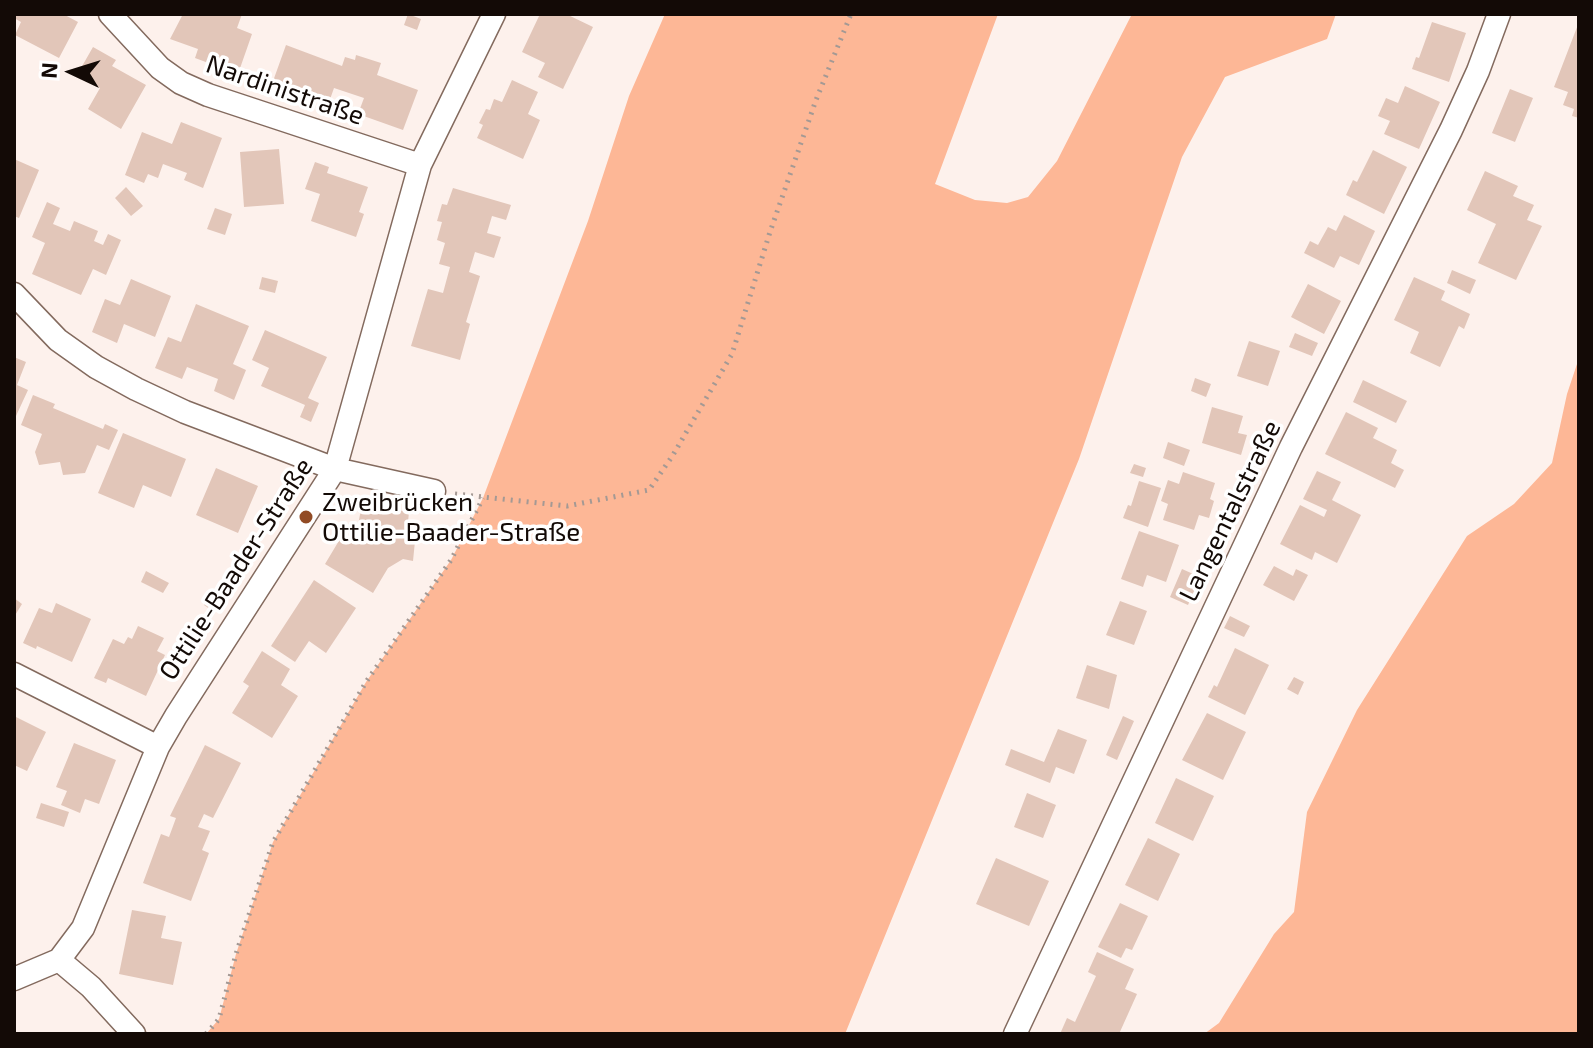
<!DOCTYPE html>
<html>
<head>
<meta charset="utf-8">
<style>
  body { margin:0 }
  #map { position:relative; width:1593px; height:1048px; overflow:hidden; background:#fdf1ec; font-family:"Exo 2",sans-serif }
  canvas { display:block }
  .frame { position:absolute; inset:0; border:16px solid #130a06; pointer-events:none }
  .north { position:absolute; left:32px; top:32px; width:80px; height:80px; -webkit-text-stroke:6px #fff; paint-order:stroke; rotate:274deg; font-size:22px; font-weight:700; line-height:32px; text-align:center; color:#130a06 }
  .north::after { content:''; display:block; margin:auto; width:28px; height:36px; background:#130a06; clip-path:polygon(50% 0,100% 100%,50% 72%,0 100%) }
</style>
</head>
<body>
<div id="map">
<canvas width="1593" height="1048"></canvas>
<div class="frame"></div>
<div class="north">N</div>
</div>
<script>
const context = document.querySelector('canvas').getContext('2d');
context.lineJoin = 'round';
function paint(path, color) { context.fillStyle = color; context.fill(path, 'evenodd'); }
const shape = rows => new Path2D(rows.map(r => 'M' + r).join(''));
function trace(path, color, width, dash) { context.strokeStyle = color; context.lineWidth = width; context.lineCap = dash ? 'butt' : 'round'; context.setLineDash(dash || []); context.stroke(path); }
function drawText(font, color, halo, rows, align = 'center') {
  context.font = font + ' "Exo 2",sans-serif'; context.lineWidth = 7; context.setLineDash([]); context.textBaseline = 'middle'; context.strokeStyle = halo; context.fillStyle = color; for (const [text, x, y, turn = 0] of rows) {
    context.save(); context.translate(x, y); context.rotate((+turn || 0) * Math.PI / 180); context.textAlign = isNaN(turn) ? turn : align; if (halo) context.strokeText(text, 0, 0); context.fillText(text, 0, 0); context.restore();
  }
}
paint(shape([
  [665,14,998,14,935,184,975,200,1007,203,1028,197,1057,161,1132,14,1336,14,1327,39,1225,77,1182,157,1079,459,845,1034,206,1034,219,1019,236,954,273,842,366,682,451,560,483,498,588,221,629,96],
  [1579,358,1579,1034,1204,1034,1219,1023,1274,934,1294,912,1307,812,1357,710,1467,536,1514,504,1552,463,1567,394]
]), '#fdb796');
paint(shape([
  [14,14,63,14,78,22,59,58,15,35,21,22,14,18],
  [183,14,242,14,237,28,252,34,238,74,195,58,198,49,170,39],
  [408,14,421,19,417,30,404,25],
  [540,14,566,14,593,27,563,89,538,77,545,63,522,52],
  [1432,22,1466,33,1449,82,1412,69,1416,57,1419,58],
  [1579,22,1579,118,1572,116,1574,109,1563,105,1568,92,1554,87],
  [286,45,342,66,345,57,355,60,356,55,381,63,377,75,418,90,403,130,358,114,364,98,334,88,328,105,272,84],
  [93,47,116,60,112,66,146,85,121,129,88,109,100,88,77,75],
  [512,80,538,92,528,114,540,120,523,159,477,138,483,125,479,123,486,109,490,110,494,99,502,102],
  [1405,86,1440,102,1419,149,1384,134,1390,121,1378,116,1386,98,1398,103],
  [1510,89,1533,98,1515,142,1492,133],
  [181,122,222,138,203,188,184,180,187,173,163,164,158,178,148,174,144,183,125,175,142,132,172,144],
  [279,149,284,204,244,207,240,152],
  [1373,150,1407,167,1384,214,1346,195,1353,180,1357,182],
  [14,159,39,170,19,218,14,216],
  [315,162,329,167,327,173,368,187,359,212,364,214,356,237,311,221,320,194,305,189],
  [1485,171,1518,186,1513,196,1534,205,1527,220,1542,226,1516,280,1478,263,1496,224,1467,210],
  [126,187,143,206,131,216,115,198],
  [453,188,511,205,506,220,492,216,487,233,501,237,494,258,475,252,469,272,480,276,466,322,470,324,460,360,411,346,428,289,443,293,450,267,439,264,445,243,437,240,442,222,437,221,442,204,447,205],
  [47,202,60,208,53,224,70,231,74,221,98,231,94,241,103,245,108,234,121,240,106,275,93,269,81,295,32,274,45,243,32,237],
  [215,208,232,214,225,235,207,229],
  [1344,215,1375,231,1359,265,1340,256,1334,268,1304,253,1310,241,1318,245,1328,227,1336,231],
  [1452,270,1476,280,1470,294,1447,283],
  [262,277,278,281,275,293,259,289],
  [1414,277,1445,291,1441,300,1470,314,1464,329,1459,326,1440,367,1410,353,1419,332,1394,320],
  [131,279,171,296,155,337,124,324,117,343,92,332,105,299,120,305],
  [1308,284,1341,301,1324,334,1291,317],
  [196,304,249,326,233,364,246,370,234,400,214,391,218,379,187,367,182,379,155,368,168,337,181,342],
  [265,330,327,357,308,398,319,403,311,422,300,417,305,405,261,386,269,368,252,360],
  [1295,333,1318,343,1312,356,1289,347],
  [1249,341,1280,351,1268,386,1237,376],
  [14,357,26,362,17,385,28,390,16,416,14,415],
  [1195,378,1211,384,1206,397,1191,391],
  [1363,380,1407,401,1396,423,1353,402],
  [33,395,55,404,53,408,103,429,105,424,118,430,109,450,97,445,85,473,63,475,60,462,39,465,35,452,42,434,21,425],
  [1212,407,1243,416,1238,433,1247,435,1241,455,1202,443],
  [1346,412,1378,428,1373,438,1397,450,1391,463,1404,470,1395,488,1325,454],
  [123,433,186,459,171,497,143,485,134,508,98,493],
  [1168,442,1190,450,1184,466,1163,458],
  [1134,464,1146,468,1143,477,1130,473],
  [216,468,258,486,238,533,196,515],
  [1317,471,1341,482,1332,500,1361,515,1337,563,1315,552,1312,560,1280,544,1300,505,1324,517,1327,510,1303,499],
  [1183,472,1215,483,1210,499,1214,501,1209,518,1199,515,1194,530,1163,520,1168,504,1161,501,1168,480,1179,484],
  [1139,481,1161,488,1148,527,1123,518,1128,505,1131,506],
  [362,504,409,512,406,541,415,541,413,561,403,559,388,568,373,593,325,564,343,534,355,541],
  [1139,531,1179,545,1166,582,1147,575,1143,587,1121,579],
  [1274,566,1293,576,1296,569,1308,575,1294,601,1263,585],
  [1182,569,1200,577,1188,605,1170,597],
  [146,571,169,583,163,593,141,582],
  [314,580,356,608,326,653,309,641,295,662,271,646],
  [212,593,222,600,214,612,204,605],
  [14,598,22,604,14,617],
  [1120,601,1147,611,1134,645,1106,635],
  [56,603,91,619,72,662,37,646,36,649,23,643,39,608,52,613],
  [1230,616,1250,626,1244,637,1224,628],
  [138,626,164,638,157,651,165,655,146,696,108,678,106,683,94,678,113,639,124,644,128,637,132,639],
  [1235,648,1269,665,1245,715,1208,697,1214,685,1217,687],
  [262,651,290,669,281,685,298,696,272,738,232,713,249,686,243,682],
  [1087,665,1117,675,1109,709,1076,698],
  [1294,677,1304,682,1298,695,1287,689],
  [1207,713,1246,732,1223,780,1182,760],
  [14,716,46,732,27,771,14,765],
  [1123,716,1134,721,1117,760,1106,755],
  [1058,729,1087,740,1074,774,1056,767,1050,783,1005,765,1011,749,1044,762],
  [74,743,116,760,99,804,85,799,80,813,61,805,67,791,56,787],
  [205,745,241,763,213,818,204,814,198,827,210,831,202,850,209,853,191,901,143,883,161,834,169,837,176,818,170,816],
  [1176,778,1214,796,1193,841,1155,823],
  [1027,793,1056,805,1043,838,1014,827],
  [41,803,69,812,64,827,36,818],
  [1148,838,1180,854,1158,901,1125,885],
  [996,858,1049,881,1029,926,976,904],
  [1120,903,1148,916,1132,950,1126,948,1121,958,1098,947],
  [132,910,166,916,161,938,182,942,173,985,119,974],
  [1097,952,1134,969,1125,989,1137,994,1119,1034,1060,1034,1067,1018,1075,1022,1096,976,1088,972]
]), '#e2c6b9');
const street = shape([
  [110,14,160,68,181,83,208,95,420,165],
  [14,294,58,340,96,367,136,389,185,412,335,469,434,491],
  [14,674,158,747],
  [59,960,91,987,134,1034],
  [14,979,59,960,83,928,158,747,176,716,335,469,420,165,494,14],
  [1015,1034,1291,447,1451,130,1478,71,1499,14]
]);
trace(street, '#836a5e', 25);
trace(shape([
  [455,494,567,506,649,490,673,455,732,354,770,232,816,100,851,14],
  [206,1034,219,1019,236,954,273,842,366,682,451,560,483,498]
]), '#a49994', 5, [2, 6]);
trace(street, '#fff', 22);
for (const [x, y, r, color] of [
  [306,517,8,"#924b25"]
]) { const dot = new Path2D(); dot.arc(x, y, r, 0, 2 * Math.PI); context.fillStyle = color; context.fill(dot); trace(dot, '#fff', 3); }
drawText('26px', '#130a06', '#fff', [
  ["Nardinistraße",285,90,19],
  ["Langentalstraße",1230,511,-64],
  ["Ottilie-Baader-Straße",236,569,-57]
]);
drawText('26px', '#130a06', '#fff', [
  ["Zweibrücken",322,502],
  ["Ottilie-Baader-Straße",322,532]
], 'left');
</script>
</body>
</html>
